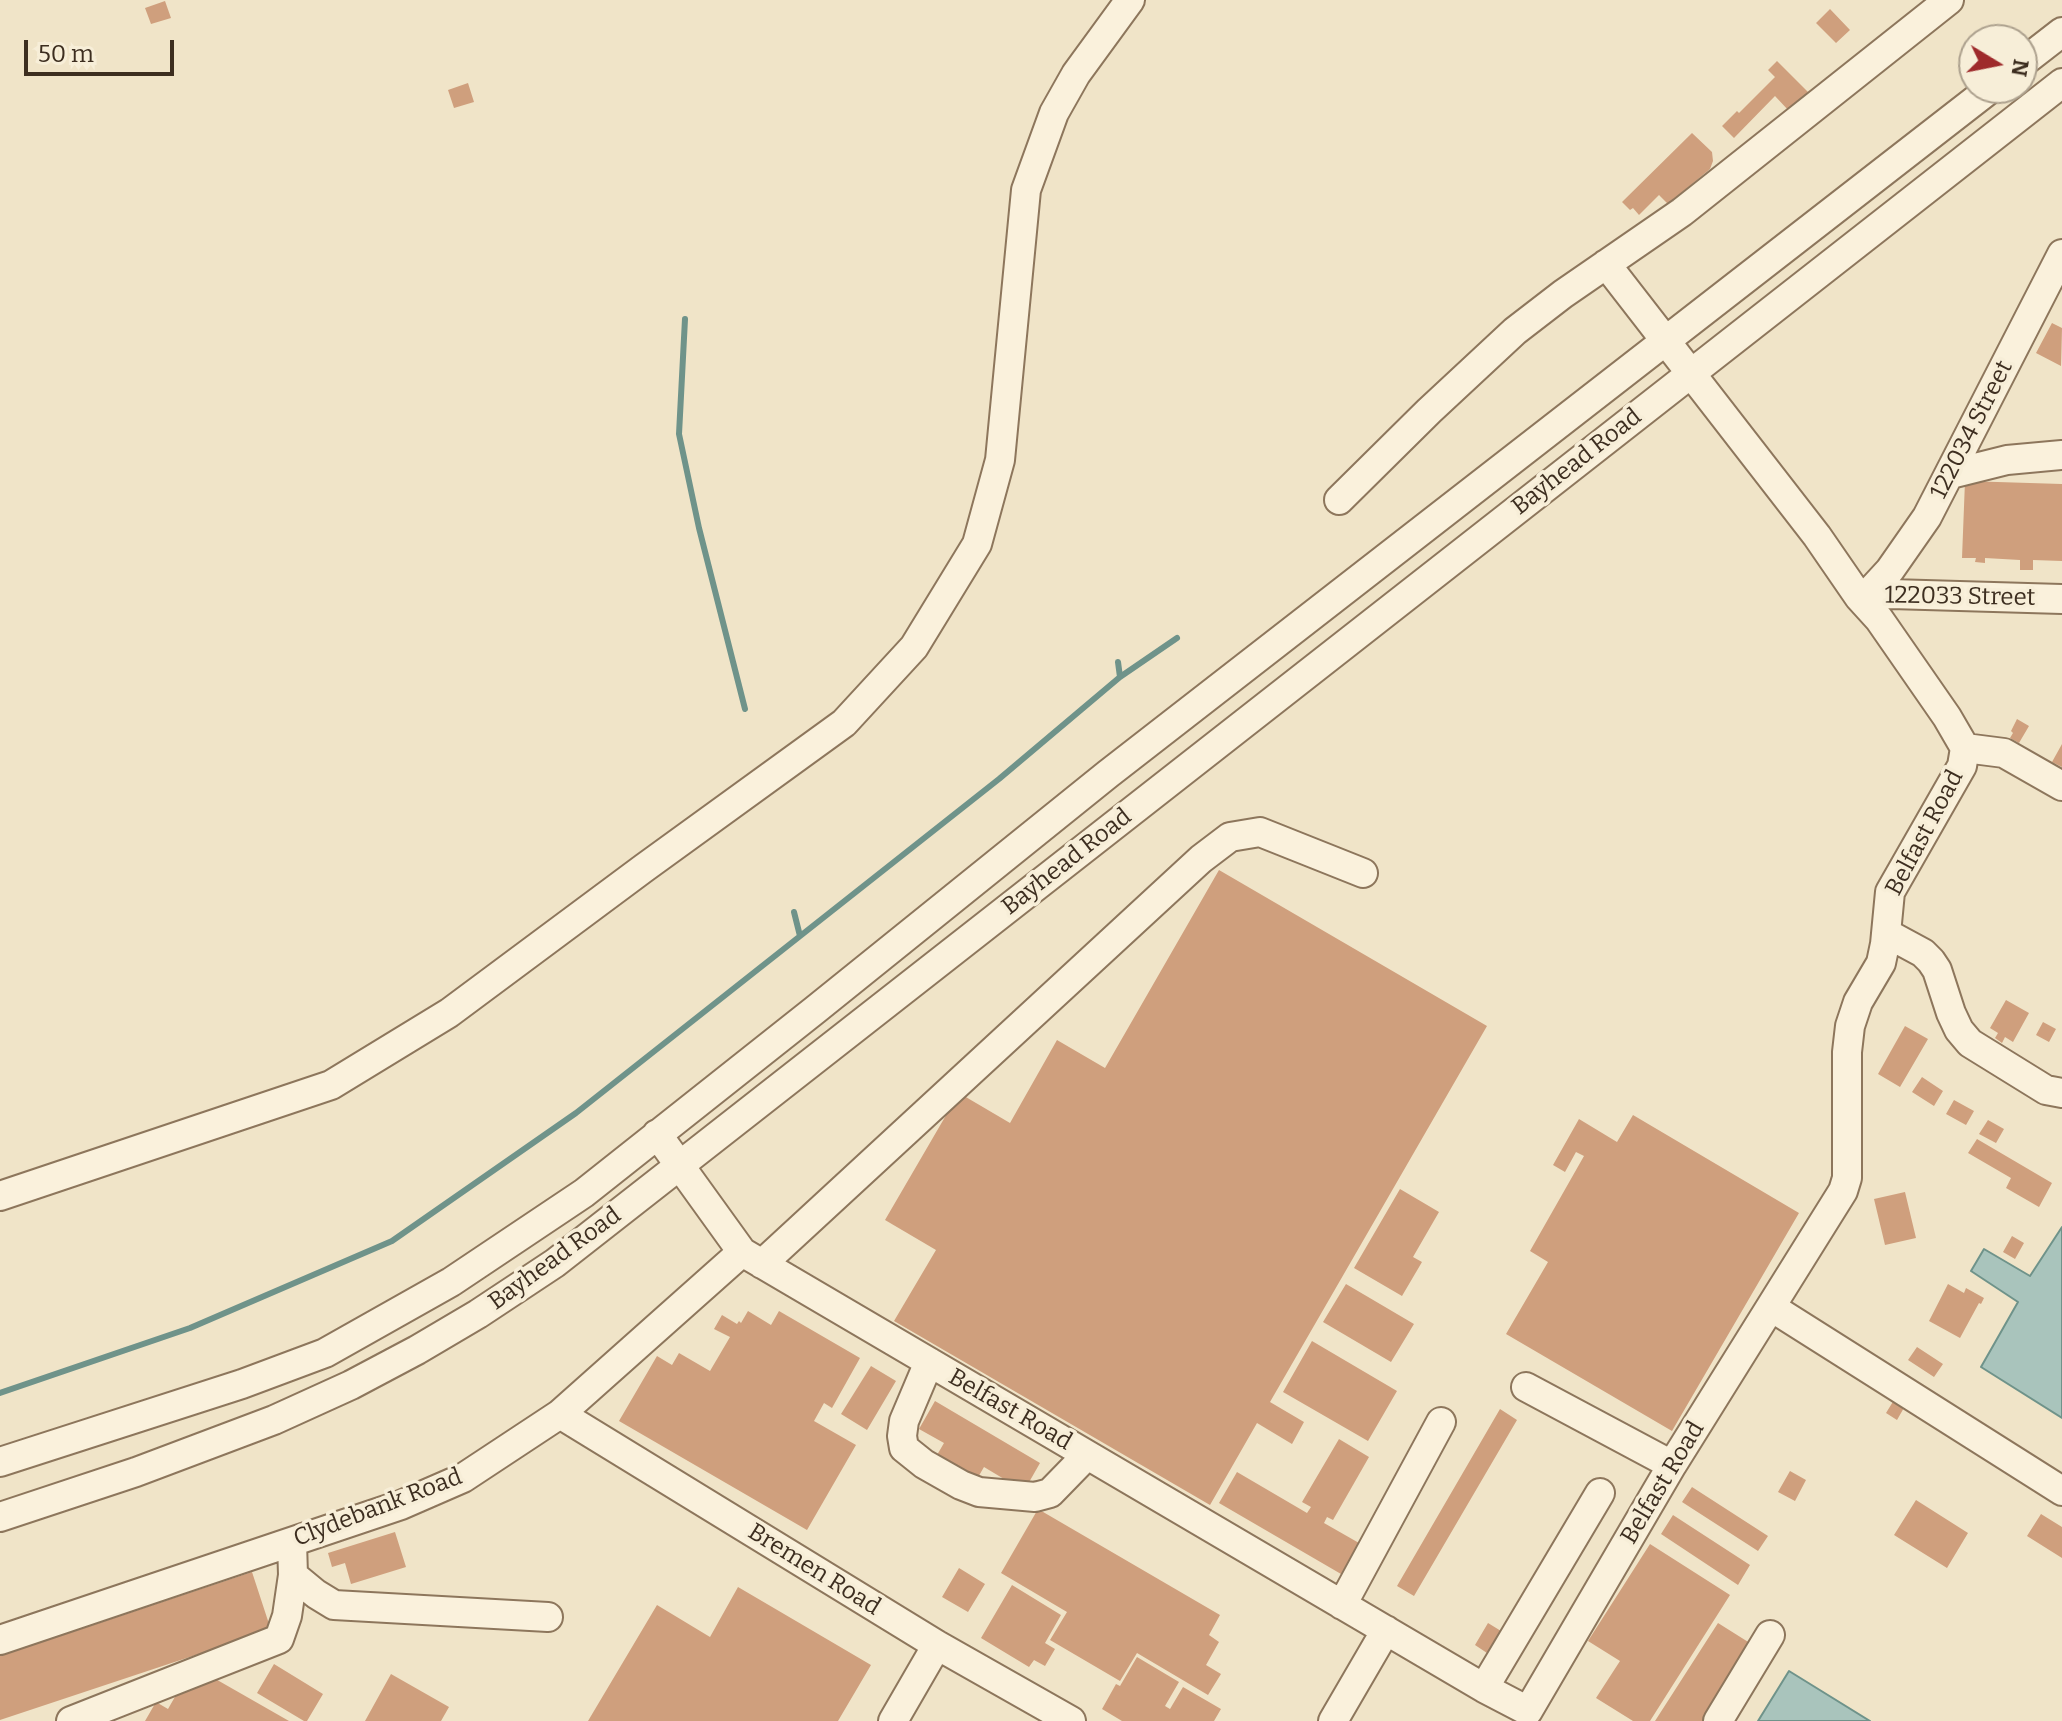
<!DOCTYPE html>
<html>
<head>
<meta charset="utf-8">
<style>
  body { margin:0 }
  #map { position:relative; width:2062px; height:1721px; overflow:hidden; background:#f0e4c8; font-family:Bitter,serif }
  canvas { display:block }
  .north { position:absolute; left:1958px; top:24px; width:80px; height:80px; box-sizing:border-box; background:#f7eed8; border:2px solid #ada18e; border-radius:50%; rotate:100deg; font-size:22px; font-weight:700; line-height:32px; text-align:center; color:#3d2e20 }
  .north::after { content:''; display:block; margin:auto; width:28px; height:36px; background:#9e2a2b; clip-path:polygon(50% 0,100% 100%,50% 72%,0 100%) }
  .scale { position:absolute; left:24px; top:40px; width:150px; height:36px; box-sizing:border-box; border:4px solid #3d2e20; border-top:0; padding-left:10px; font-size:24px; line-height:28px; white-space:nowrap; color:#3d2e20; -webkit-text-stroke:6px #f7eed8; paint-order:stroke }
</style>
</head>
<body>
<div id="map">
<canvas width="2062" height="1721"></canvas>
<div class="north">N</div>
<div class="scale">50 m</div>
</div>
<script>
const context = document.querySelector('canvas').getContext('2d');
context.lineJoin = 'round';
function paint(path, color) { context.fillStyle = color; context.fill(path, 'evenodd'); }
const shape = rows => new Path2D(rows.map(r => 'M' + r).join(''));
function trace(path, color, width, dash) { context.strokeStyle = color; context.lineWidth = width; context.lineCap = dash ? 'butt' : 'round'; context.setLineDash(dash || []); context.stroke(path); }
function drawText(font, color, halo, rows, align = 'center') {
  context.font = font + ' Bitter,serif'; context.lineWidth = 7; context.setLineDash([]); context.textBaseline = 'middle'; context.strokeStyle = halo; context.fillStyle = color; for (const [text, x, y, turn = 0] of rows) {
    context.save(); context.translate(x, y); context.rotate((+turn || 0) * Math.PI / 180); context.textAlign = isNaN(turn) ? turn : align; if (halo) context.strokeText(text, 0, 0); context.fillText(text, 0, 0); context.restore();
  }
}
const water = shape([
  [2062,1227,2062,1418,1981,1367,2018,1302,1971,1271,1984,1249,2030,1276,2062,1227],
  [1789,1671,1870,1721,1758,1721,1789,1671]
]);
paint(water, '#a9c4bc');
trace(water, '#6f938a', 2);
trace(shape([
  [685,319,679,434,699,528,745,709],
  [1118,662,1120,677],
  [794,912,800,936],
  [0,1393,190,1328,392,1241,576,1113,999,779,1120,677,1177,638]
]), '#6f938a', 6);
paint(shape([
  [165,1,171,18,151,24,145,8],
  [1830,9,1850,30,1836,43,1816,23],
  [1777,61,1808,92,1789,111,1775,96,1734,138,1722,126,1737,111,1739,113,1775,77,1768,70],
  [468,83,474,102,454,108,448,90],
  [1692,133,1712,152,1713,161,1710,169,1668,204,1659,195,1639,215,1633,208,1630,210,1622,202],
  [2052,323,2062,328,2061,366,2036,353],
  [1965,481,2062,484,2062,561,2033,560,2033,570,2020,570,2020,560,1985,558,1985,563,1975,562,1976,558,1962,558],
  [2017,719,2029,726,2019,743,2010,738,2013,733,2011,731],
  [2062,744,2062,767,2052,762],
  [1219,870,1487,1026,1270,1402,1304,1422,1292,1444,1257,1423,1210,1505,894,1321,936,1250,885,1220,959,1093,1010,1123,1057,1040,1105,1068],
  [2006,1000,2029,1013,2013,1042,2005,1037,2002,1043,1995,1038,1998,1033,1990,1028],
  [2043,1022,2056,1029,2049,1042,2036,1035],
  [1905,1026,1928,1039,1900,1087,1878,1074],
  [1922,1077,1943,1091,1934,1106,1912,1092],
  [1954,1100,1974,1111,1966,1125,1946,1114],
  [1633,1115,1799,1213,1672,1431,1506,1334,1548,1262,1530,1251,1584,1156,1576,1152,1565,1172,1553,1165,1579,1119,1617,1142],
  [1988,1120,2004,1129,1996,1143,1979,1134],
  [1977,1139,2052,1183,2039,1207,2006,1188,2011,1178,1968,1153],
  [1400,1189,1439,1212,1413,1257,1422,1262,1402,1296,1354,1268],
  [1905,1192,1916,1238,1885,1245,1874,1199],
  [2012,1236,2024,1243,2015,1259,2003,1252],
  [1346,1284,1414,1324,1391,1362,1323,1322],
  [1948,1284,1964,1293,1966,1288,1984,1298,1981,1304,1979,1303,1960,1338,1929,1321],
  [748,1311,771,1325,779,1311,860,1358,832,1408,824,1403,814,1421,856,1445,807,1530,619,1421,657,1356,672,1365,679,1353,710,1371,730,1337,714,1329,722,1315,737,1324,739,1321,741,1323],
  [1312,1341,1397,1391,1368,1441,1283,1392],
  [1917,1347,1943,1364,1934,1377,1908,1360],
  [871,1366,896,1381,867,1430,841,1414],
  [1894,1400,1905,1406,1897,1420,1886,1413],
  [935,1401,1040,1463,1024,1491,984,1467,977,1479,937,1455,944,1443,919,1429],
  [1500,1409,1517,1420,1414,1596,1397,1586],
  [1339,1439,1369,1457,1333,1520,1327,1517,1324,1523,1359,1543,1341,1574,1219,1503,1237,1472,1307,1513,1311,1507,1302,1502],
  [1790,1471,1806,1480,1795,1501,1778,1492],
  [1692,1487,1768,1536,1758,1551,1682,1502],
  [1916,1500,1968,1533,1947,1568,1894,1535],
  [1038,1509,1220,1615,1209,1635,1219,1642,1206,1665,1221,1674,1208,1695,1137,1653,1120,1681,1050,1640,1067,1612,1001,1573],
  [2041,1514,2062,1527,2062,1558,2027,1536],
  [1673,1515,1750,1565,1738,1585,1661,1534],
  [395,1532,406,1567,351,1584,345,1563,332,1567,328,1553],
  [1650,1544,1730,1595,1650,1721,1633,1721,1596,1698,1620,1661,1588,1641],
  [959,1568,985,1584,968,1612,942,1597],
  [252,1572,271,1630,0,1720,0,1656],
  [1012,1585,1061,1615,1045,1643,1055,1649,1045,1666,1034,1660,1029,1667,981,1638],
  [738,1587,871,1665,838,1721,588,1721,657,1605,710,1637],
  [1488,1623,1501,1631,1487,1653,1475,1645],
  [1718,1623,1753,1645,1705,1721,1655,1721],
  [1137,1657,1179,1682,1165,1706,1170,1709,1183,1687,1221,1709,1214,1721,1122,1721,1102,1709,1116,1684,1120,1686],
  [274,1664,323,1694,307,1721,304,1721,257,1693],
  [205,1673,289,1721,145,1721,156,1702,168,1709,184,1681,196,1688],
  [391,1674,449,1707,441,1721,365,1721]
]), '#cf9f7d');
const minor = shape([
  [2022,63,2062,32],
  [1951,474,2007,460,2062,455],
  [1339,500,1429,411,1515,331,1563,294,1682,212,1949,0],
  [1860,596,1891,594,2062,599],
  [1866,596,1890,570,1927,517,2062,254],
  [1965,748,2004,753,2062,786],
  [1886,933,1923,953,1931,961,1937,970,1951,1013,1959,1030,1970,1043,2046,1090,2062,1093],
  [657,1134,742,1252,1484,1688,1528,1711,1672,1465,1843,1191,1847,1178,1847,1052,1850,1026,1858,1002,1881,963,1885,944,1890,892,1962,766,1965,748,1947,717,1879,619,1859,597,1817,536,1606,264],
  [0,1196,331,1085,449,1013,644,868,844,723,914,647,977,544,1000,460,1026,190,1054,113,1076,74,1130,0],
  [762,1264,1201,859,1230,837,1260,832,1363,873],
  [1771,1307,2062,1491],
  [929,1362,904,1421,902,1436,904,1448,924,1464,961,1485,979,1492,1035,1497,1050,1493,1087,1455],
  [1526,1387,1672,1465],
  [560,1414,937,1645,1071,1721],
  [0,1462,242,1384,325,1353,451,1282,584,1193,815,1010,1108,774,1991,88],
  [0,1517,136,1472,274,1420,351,1385,417,1350,478,1314,555,1263,2062,83],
  [292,1542,293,1575,316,1594,334,1605,548,1617],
  [1342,1605,1441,1422],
  [0,1640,401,1505,463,1478,560,1414,742,1252],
  [1484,1688,1600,1493],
  [71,1721,279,1639,287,1616,293,1575],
  [893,1721,937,1645],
  [1333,1721,1386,1630],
  [1718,1721,1770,1635]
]);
trace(minor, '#8d765c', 32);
trace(minor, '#faf1dc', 28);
drawText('24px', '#3d2e20', '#f7eed8', [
  ["122034 Street",1972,430,-63],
  ["Bayhead Road",1577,462,-38],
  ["122033 Street",1960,597,1],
  ["Belfast Road",1925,833,-62],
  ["Bayhead Road",1067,862,-38],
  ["Bayhead Road",555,1259,-36],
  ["Belfast Road",1010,1410,30],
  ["Belfast Road",1663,1483,-59],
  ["Clydebank Road",378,1508,-21],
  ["Bremen Road",814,1570,32]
]);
</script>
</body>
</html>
